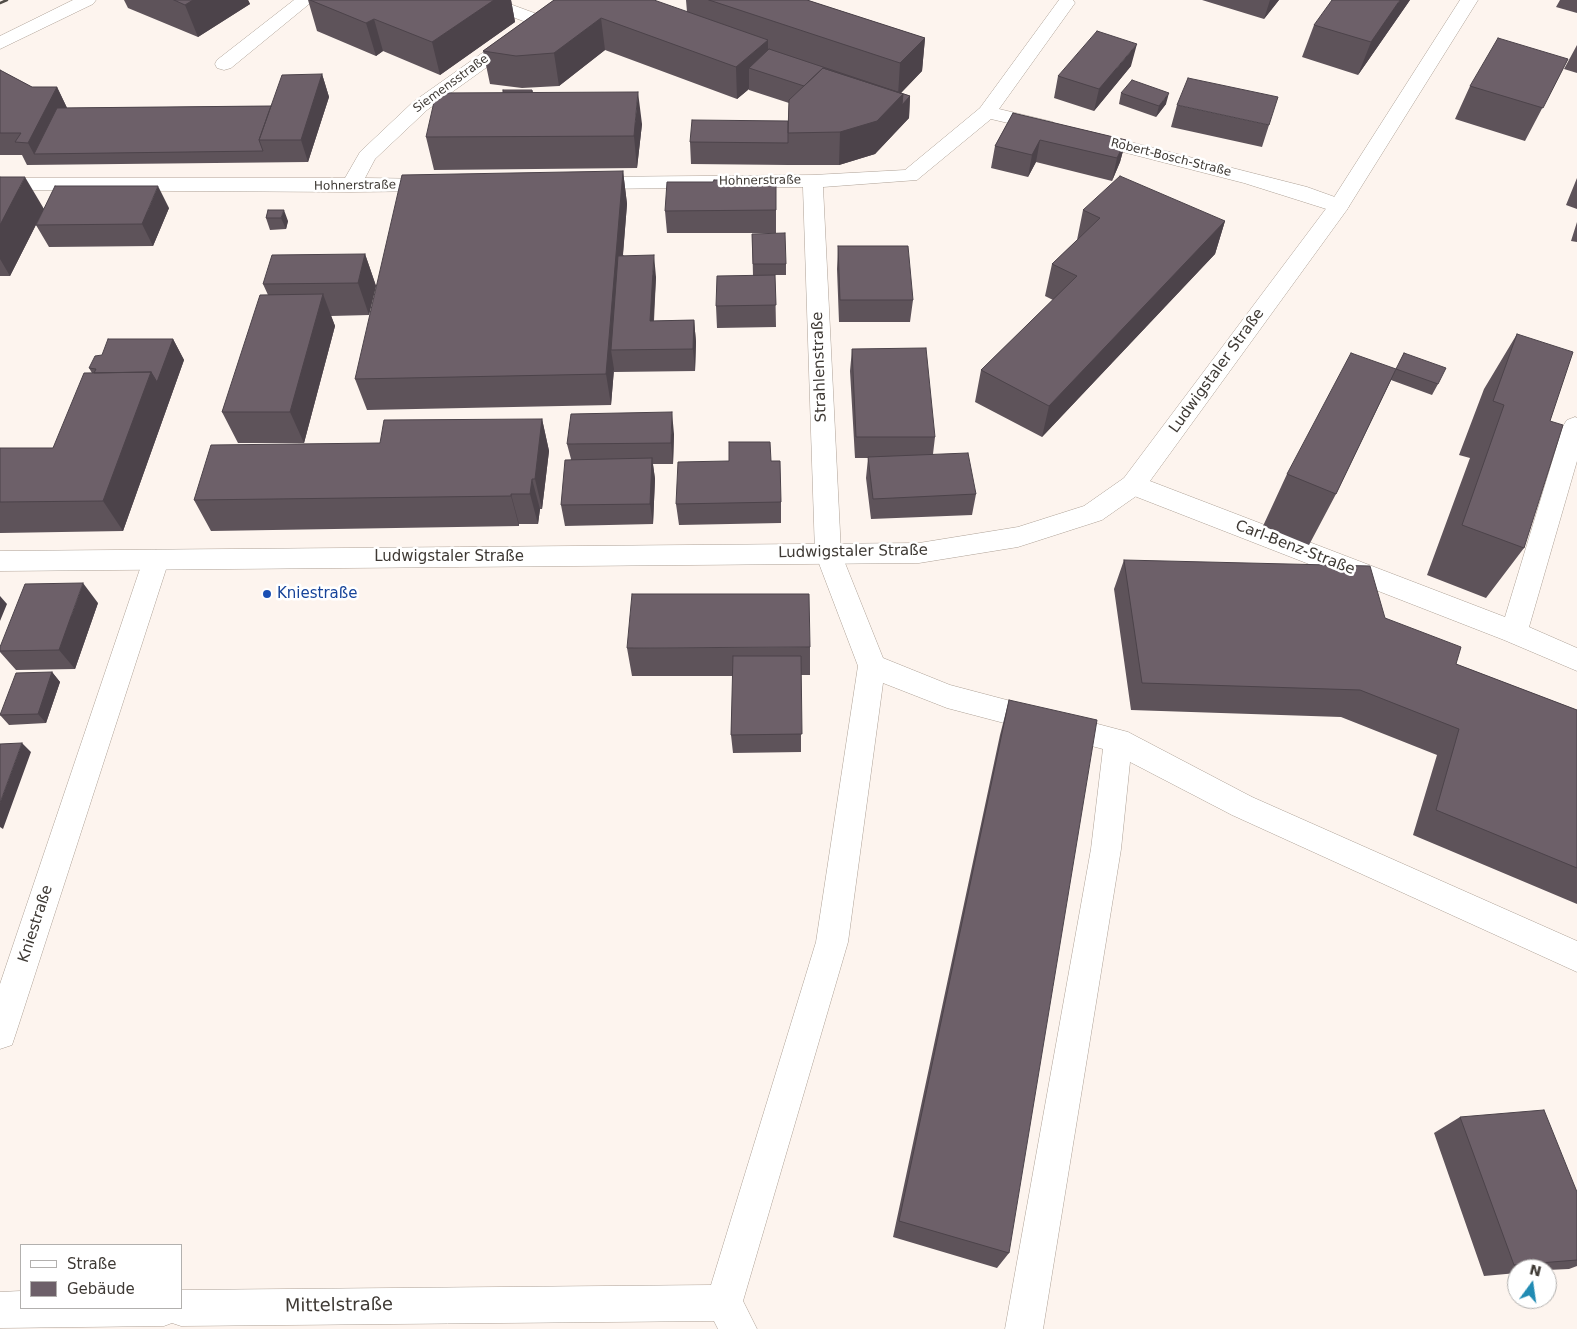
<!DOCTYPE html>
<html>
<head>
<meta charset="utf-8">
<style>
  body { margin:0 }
  #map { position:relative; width:1577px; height:1329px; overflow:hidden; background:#fdf4ee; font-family:"DejaVu Sans",sans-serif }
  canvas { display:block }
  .legend { position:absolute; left:20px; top:1244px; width:162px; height:65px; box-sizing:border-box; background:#fff; border:1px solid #b2b0ae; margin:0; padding:6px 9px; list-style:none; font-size:15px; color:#3e3934 }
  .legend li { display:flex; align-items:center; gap:10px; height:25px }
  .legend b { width:25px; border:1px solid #b2b0ae }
  .north { position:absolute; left:1507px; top:1259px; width:50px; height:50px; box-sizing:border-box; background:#fff; border:1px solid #b2b0ae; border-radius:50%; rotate:14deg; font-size:14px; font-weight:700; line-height:20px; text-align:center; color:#3e3934 }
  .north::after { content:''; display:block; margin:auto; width:18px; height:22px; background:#218bb3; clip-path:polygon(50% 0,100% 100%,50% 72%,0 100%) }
</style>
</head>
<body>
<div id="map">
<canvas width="1577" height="1329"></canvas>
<ul class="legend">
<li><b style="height:6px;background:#fff"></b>Straße</li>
<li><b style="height:14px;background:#6d6069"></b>Gebäude</li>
</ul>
<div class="north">N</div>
</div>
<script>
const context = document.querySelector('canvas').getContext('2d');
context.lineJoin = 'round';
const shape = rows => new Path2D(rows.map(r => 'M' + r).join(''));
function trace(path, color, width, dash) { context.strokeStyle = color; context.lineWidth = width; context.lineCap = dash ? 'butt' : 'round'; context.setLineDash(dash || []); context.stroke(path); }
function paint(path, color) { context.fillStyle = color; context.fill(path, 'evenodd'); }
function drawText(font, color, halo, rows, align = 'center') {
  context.font = font + ' "DejaVu Sans",sans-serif'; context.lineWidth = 5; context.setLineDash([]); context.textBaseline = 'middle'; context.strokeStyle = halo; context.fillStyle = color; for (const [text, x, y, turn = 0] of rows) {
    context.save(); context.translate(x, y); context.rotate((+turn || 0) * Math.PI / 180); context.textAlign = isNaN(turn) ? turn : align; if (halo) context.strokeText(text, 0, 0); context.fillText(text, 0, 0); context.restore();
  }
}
const minor = shape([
  [73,0,96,0,93,4,0,49,0,36,73,0],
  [294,0,314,0,231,68,224,70,217,68,215,64,217,60,294,0],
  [474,0,499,0,537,14,557,0,578,0,575,4,427,110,375,159,365,178,436,179,443,181,446,185,443,189,436,191,351,192,0,190,0,178,345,178,360,152,413,102,526,22,477,4,474,0],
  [1059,0,1073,0,1075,3,999,109,1053,122,1056,126,1053,130,1046,132,991,119,917,180,823,187,841,553,883,658,950,685,1128,732,1252,797,1577,941,1577,972,1232,815,1130,762,1121,849,1043,1329,1005,1329,1091,849,1103,749,947,708,883,683,848,942,743,1301,757,1329,718,1329,714,1321,181,1326,172,1323,164,1326,0,1328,0,1292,21,1291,21,1308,181,1308,181,1290,711,1285,816,942,858,666,815,553,803,187,586,189,579,187,576,183,579,179,586,177,813,175,905,170,980,108,1059,0],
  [1087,131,1307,187,1346,201,1349,206,1346,211,1339,213,1244,183,1080,141,1077,137,1080,133,1087,131],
  [1575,417,1577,418,1577,461,1529,627,1577,648,1577,671,1504,640,1124,492,1121,485,1124,478,1133,476,1142,478,1505,617,1563,426,1567,420,1575,417],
  [156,550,165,553,169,560,16,1033,12,1045,0,1049,0,984,143,560,147,553,156,550]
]);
const major = shape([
  [1460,0,1478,0,1346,211,1142,492,1102,520,1018,547,919,563,0,571,0,551,919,543,1018,527,1084,506,1124,478,1331,202,1460,0]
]);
trace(minor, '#aea196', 1);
trace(major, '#aea196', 1);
paint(minor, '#fff');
paint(major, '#fff');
trace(shape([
  [0,3,7,0]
]), '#524d48', 2.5);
paint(shape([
  [124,0,248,0,250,4,198,37,128,8],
  [308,0,511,0,515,22,440,75,383,51,376,56,317,31],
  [554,0,687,12,686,0,807,0,925,38,922,71,901,93,910,96,909,118,875,154,839,165,788,165,691,164,690,142,788,121,789,103,749,90,749,89,737,99,605,50,559,86,522,88,490,84,483,51],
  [1202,0,1279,0,1264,19],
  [1410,0,1358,75,1302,57,1314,25],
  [1560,0,1577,0,1577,13,1556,7],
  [1577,45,1577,73,1564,69],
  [1568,59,1525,141,1455,119,1470,86],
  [1131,66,1094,111,1054,98,1058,76],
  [0,70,32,87,57,87,67,108,271,106,322,74,329,97,308,162,27,165,22,155,0,155],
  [532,90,533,92,642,124,637,168,434,170,426,137,503,92],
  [1121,93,1166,104,1156,117,1119,104],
  [1177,105,1269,125,1262,147,1171,127],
  [1013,113,1126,140,1120,162,1112,181,1036,162,1028,177,991,168,995,146],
  [623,171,627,204,623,255,656,277,654,321,694,320,696,342,695,371,614,372,614,369,611,405,367,410,355,379],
  [0,177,44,209,10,276,0,276],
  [1577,178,1577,209,1566,205],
  [776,181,776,233,667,233,665,211],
  [169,208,153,246,49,247,36,225],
  [268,210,288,221,286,229,270,230,266,218],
  [1083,210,1225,221,1215,254,1042,437,975,402,981,370,1053,300,1045,296,1052,264,1077,240],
  [1577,222,1577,242,1571,241],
  [752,234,786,264,786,275,775,275,776,327,717,328,716,306,753,276],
  [838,246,913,300,910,322,839,322,837,269],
  [365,254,376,286,369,315,331,316,335,326,304,443,238,443,222,412,268,295,263,284],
  [1517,334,1550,421,1524,548,1486,598,1427,575,1470,458,1459,455,1484,389],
  [173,339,184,360,123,531,0,533,0,448,53,448,92,373,89,368],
  [852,349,935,437,933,454,976,494,972,515,871,519,866,478,868,458,855,458,850,371],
  [1404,353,1438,384,1432,395,1391,380,1336,494,1309,545,1263,526,1287,474,1396,369],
  [542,419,549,451,542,509,540,509,538,524,519,524,519,526,211,531,194,500,380,443],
  [674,434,673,464,653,464,655,479,653,524,565,526,561,505,571,459,567,444],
  [771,461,781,502,781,523,679,525,676,504],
  [1124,560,1385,618,1456,664,1577,710,1577,904,1413,835,1437,755,1341,717,1131,710,1114,589],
  [98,603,75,669,16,670,0,652,0,647],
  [810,647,810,675,801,675,801,752,733,753,731,735,733,676,632,676,627,648],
  [52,672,60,682,46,723,9,725,0,715],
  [1009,700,1009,1253,997,1268,893,1237,1000,735],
  [1460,1117,1577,1192,1577,1266,1569,1269,1547,1270,1547,1269,1517,1269,1517,1273,1484,1276,1434,1133]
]), '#5e535a');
paint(shape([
  [193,0,248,0,250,4,198,37,185,5],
  [494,0,511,0,515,22,440,75,432,42],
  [1270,0,1279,0,1264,19],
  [1400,0,1410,0,1358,75,1371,42],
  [601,18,605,50,559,86,554,53],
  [374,19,383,51,376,56,366,23],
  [925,38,922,71,898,96,900,63],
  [768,40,768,73,749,68,749,89,737,99,736,67],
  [1137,44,1131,66,1094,111,1099,89],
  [322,74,329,97,308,162,301,140],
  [57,87,68,110,34,154,28,143],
  [638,92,642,124,637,168,634,136],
  [1169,93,1166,104,1156,117,1159,106],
  [903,94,910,96,909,118,875,154,839,165,840,132],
  [1040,140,1036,162,1028,177,1032,155],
  [1126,140,1120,162,1112,181,1117,158],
  [623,171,627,204,615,350,611,350,614,369,611,405,606,374],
  [25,177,44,209,10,276,0,259,0,225],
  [158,186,169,208,153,246,142,224],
  [284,210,288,221,286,229,281,218],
  [1225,221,1215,254,1042,437,1049,406],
  [365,254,376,286,369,315,358,283],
  [654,255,656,277,652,343,650,321],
  [323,294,335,326,304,443,290,412],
  [694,320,696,342,695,371,693,349],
  [173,339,184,360,123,531,103,501,151,372],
  [672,412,674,434,673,464,671,443],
  [542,419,549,451,542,509,535,479],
  [652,458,655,479,653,524,650,504],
  [532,479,540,509,538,524,530,494],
  [511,494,519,524,519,526,511,496],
  [83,583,98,603,75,669,59,650],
  [0,596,7,604,0,621],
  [52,672,60,682,46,723,38,714],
  [22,743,31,752,3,829,0,827,0,803]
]), '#4c434a');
const building = shape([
  [174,0,193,0,185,5,174,0],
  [310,0,494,0,432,42,374,19,366,23,310,0],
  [554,0,654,0,768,40,736,67,601,18,554,53,516,56,483,51,554,0],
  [709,0,807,0,925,38,900,63,709,0],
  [1332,0,1400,0,1371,42,1314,25,1332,0],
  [1097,31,1137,44,1099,89,1058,76,1097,31],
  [1498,38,1568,59,1543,108,1470,86,1498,38],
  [769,49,910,96,902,105,903,94,823,68,804,86,749,68,769,49],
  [823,68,903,94,877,121,840,132,788,133,789,100,823,68],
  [0,70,32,87,57,87,28,143,15,142,21,133,0,133,0,70],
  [322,74,301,140,259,140,282,75,322,74],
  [1188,78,1278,97,1269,125,1177,105,1188,78],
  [1132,80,1169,93,1159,106,1121,93,1132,80],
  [503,90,532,90,532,92,503,92,503,90],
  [638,92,634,136,426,137,436,93,638,92],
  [271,106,259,140,263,151,34,154,57,108,271,106],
  [1013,113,1126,140,1117,158,1040,140,1032,155,995,146,1013,113],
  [692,120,788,121,788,143,690,142,692,120],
  [623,171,606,374,355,379,402,175,623,171],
  [1120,176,1225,221,1049,406,981,370,1077,276,1052,264,1100,218,1083,210,1120,176],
  [0,177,25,177,0,225,0,177],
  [714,180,729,180,729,182,776,181,776,210,665,211,667,182,713,182,714,180],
  [55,186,158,186,142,224,36,225,55,186],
  [268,210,284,210,281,218,266,218,268,210],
  [785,233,786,264,753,264,752,234,785,233],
  [838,246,908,246,913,300,840,300,838,246],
  [365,254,358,283,263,284,272,255,365,254],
  [654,255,650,321,694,320,693,349,611,350,618,256,654,255],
  [775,275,776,305,716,306,717,276,775,275],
  [323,294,290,412,222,412,260,295,323,294],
  [1517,334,1573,352,1550,421,1563,425,1524,548,1462,525,1504,405,1493,401,1517,334],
  [108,339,173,339,157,382,151,372,94,373,96,369,89,368,95,356,102,355,108,339],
  [926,348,935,437,856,437,852,349,926,348],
  [1351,353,1396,369,1336,494,1287,474,1351,353],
  [1404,353,1446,368,1438,384,1396,369,1404,353],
  [151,372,103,501,0,502,0,448,53,448,84,373,151,372],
  [672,412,671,443,567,444,571,414,672,412],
  [542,419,535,479,532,479,530,494,511,494,511,496,194,500,211,445,380,443,384,420,542,419],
  [729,442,770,442,771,461,780,461,781,502,676,504,678,462,729,461,729,442],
  [968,453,976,494,873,499,868,457,968,453],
  [652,458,650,504,561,505,565,460,652,458],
  [1124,560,1370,566,1385,618,1461,647,1456,664,1577,710,1577,868,1436,810,1459,729,1360,690,1142,683,1124,560],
  [83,583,59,650,0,651,0,647,25,584,83,583],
  [632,594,809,594,810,647,627,648,632,594],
  [733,656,801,656,802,734,731,735,733,656],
  [52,672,38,714,0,715,16,673,52,672],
  [1009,700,1097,720,1009,1253,899,1221,1009,700],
  [22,743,0,803,0,744,22,743],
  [1544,1110,1577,1192,1577,1260,1514,1265,1460,1117,1544,1110]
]);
paint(building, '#6d6069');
trace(building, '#4c434a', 1);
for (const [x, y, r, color] of [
  [267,594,5,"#1a4fb4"]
]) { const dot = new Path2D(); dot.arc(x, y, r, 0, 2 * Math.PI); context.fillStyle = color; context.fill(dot); trace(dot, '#fff', 2); }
drawText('12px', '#3e3934', '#fff', [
  ["Siemensstraße",451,84,-36],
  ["Robert-Bosch-Straße",1171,158,14],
  ["Hohnerstraße",760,181,-1],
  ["Hohnerstraße",355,186,-1]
]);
drawText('15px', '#3e3934', '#fff', [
  ["Strahlenstraße",820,367,-92],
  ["Ludwigstaler Straße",1217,371,-54],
  ["Carl-Benz-Straße",1295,548,21],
  ["Ludwigstaler Straße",853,552,-1],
  ["Ludwigstaler Straße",449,557],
  ["Kniestraße",36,924,-72]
]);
drawText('15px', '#164399', '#fff', [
  ["Kniestraße",277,594]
], 'left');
drawText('18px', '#3e3934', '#fff', [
  ["Mittelstraße",339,1306,-1]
]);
</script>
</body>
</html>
